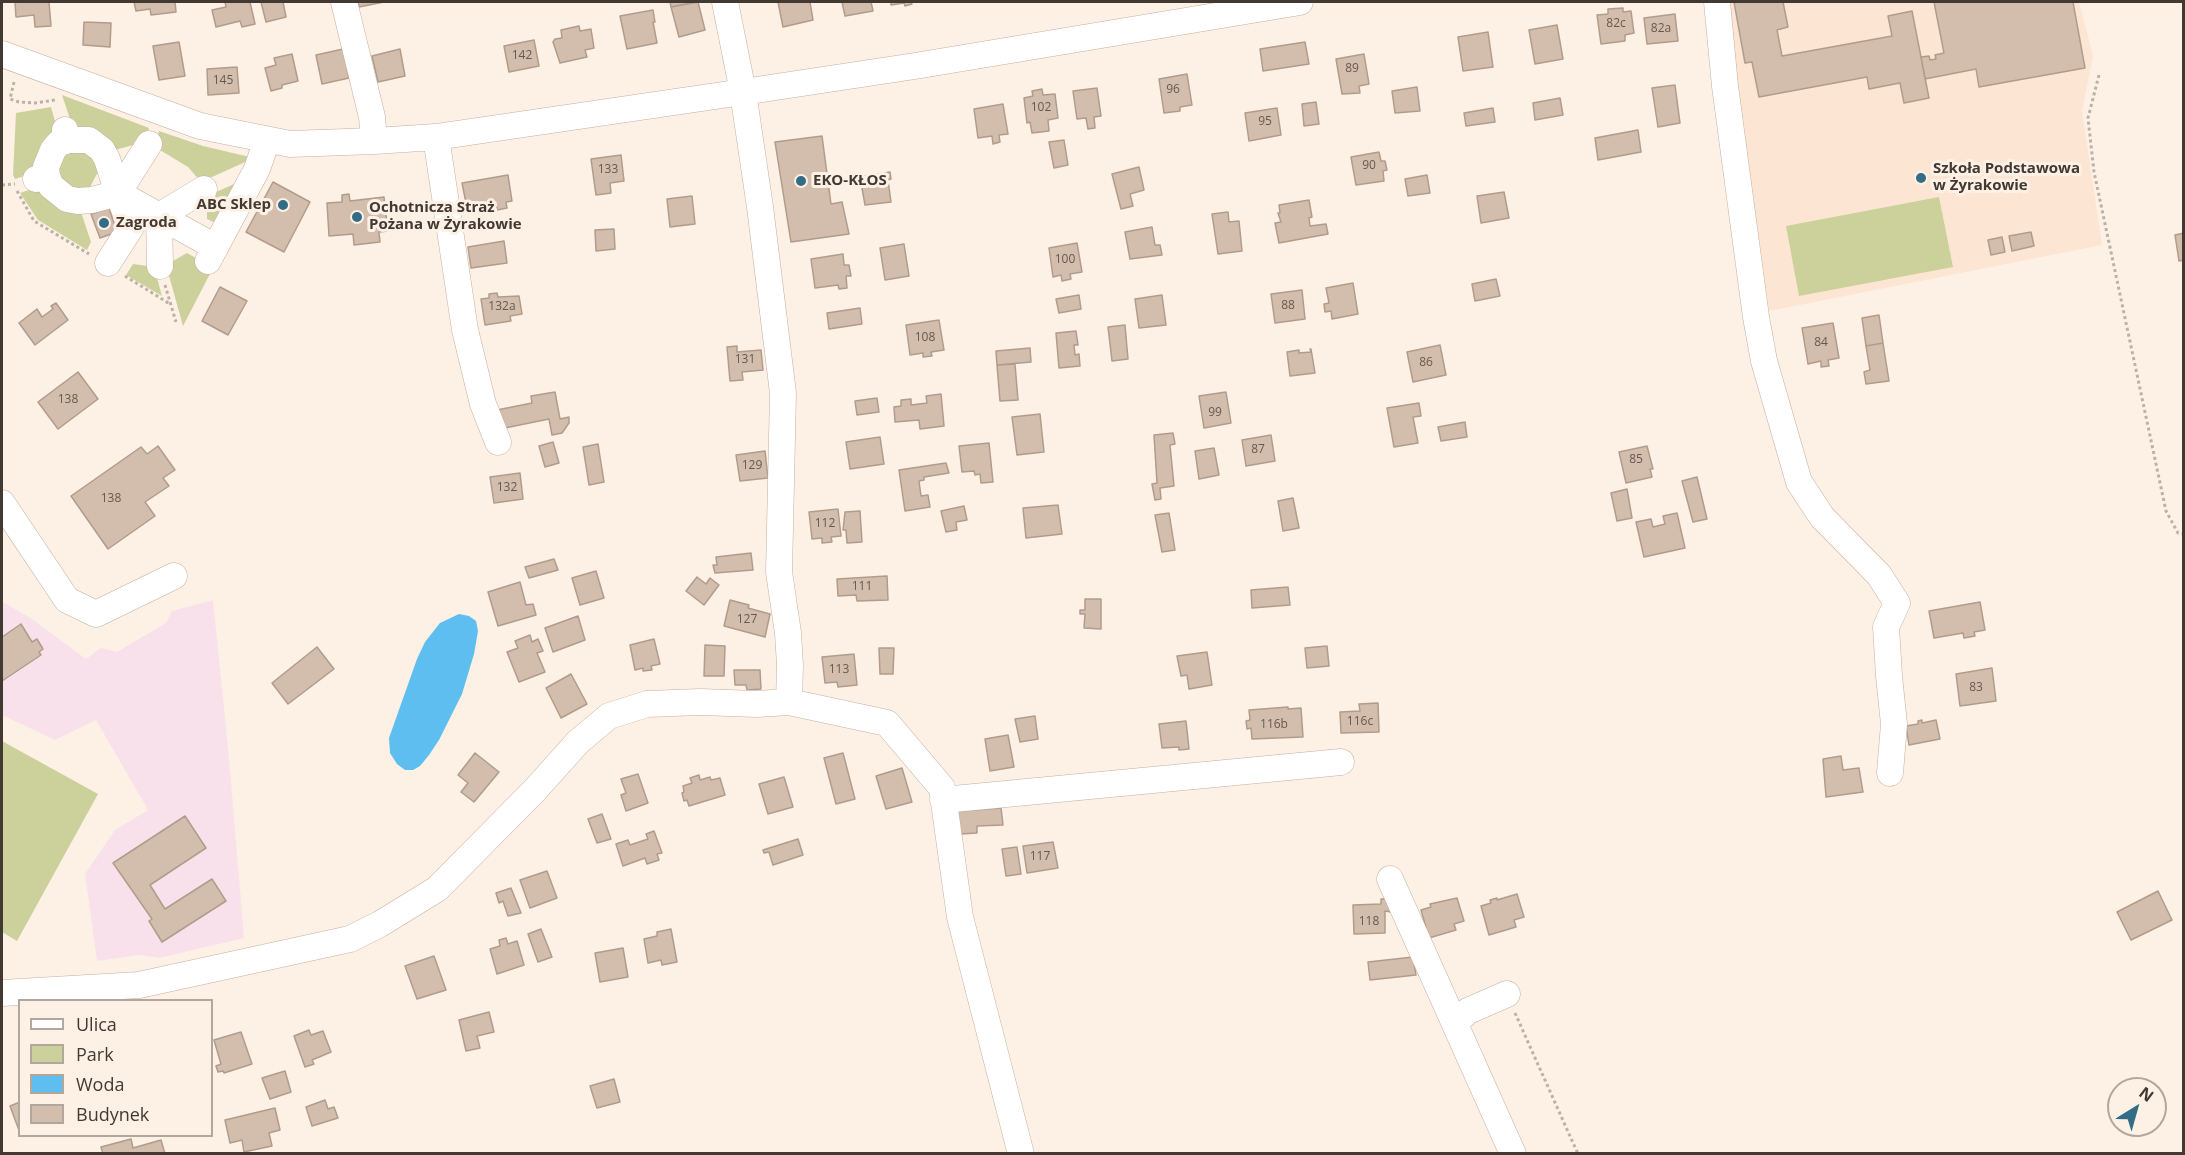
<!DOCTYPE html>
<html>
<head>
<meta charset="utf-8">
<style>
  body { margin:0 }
  #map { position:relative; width:2185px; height:1155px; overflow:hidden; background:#fdf0e5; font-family:"Open Sans",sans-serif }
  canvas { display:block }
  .frame { position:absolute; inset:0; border:3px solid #423932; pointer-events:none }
  .legend { position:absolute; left:18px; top:999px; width:195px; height:138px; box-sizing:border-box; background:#fdf0e5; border:2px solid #b2a79d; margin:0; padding:8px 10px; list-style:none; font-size:18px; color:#423932 }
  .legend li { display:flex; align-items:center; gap:12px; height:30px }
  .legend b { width:30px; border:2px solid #b2a79d }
  .north { position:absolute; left:2107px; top:1077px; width:60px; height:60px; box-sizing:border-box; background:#fdf0e5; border:2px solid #b2a79d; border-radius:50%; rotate:37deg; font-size:16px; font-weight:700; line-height:24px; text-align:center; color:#423932 }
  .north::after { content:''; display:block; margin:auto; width:21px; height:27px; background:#326c85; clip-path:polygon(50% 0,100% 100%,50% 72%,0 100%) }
</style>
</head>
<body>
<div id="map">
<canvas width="2185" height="1155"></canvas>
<div class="frame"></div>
<ul class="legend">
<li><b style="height:8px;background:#fff"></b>Ulica</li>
<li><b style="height:16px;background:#ccd19b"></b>Park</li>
<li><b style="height:16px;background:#5dbeef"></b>Woda</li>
<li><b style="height:16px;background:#d3bdac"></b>Budynek</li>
</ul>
<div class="north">N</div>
</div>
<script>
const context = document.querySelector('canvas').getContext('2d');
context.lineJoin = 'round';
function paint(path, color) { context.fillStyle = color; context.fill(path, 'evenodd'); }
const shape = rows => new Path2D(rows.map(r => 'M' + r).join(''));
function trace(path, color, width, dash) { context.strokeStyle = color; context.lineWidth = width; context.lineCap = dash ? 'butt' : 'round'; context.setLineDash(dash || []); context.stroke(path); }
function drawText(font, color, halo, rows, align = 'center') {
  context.font = font + ' "Open Sans",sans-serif'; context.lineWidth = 6; context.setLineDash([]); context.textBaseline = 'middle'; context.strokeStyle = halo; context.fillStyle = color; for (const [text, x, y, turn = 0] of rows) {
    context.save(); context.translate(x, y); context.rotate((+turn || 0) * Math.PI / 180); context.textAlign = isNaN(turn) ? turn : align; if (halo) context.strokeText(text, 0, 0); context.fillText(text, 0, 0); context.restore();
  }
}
paint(shape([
  [1726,2,2079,2,2093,56,2082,111,2102,245,1769,311]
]), '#fce5d3');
paint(shape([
  [213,600,229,758,244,938,159,958,139,955,97,961,85,874,115,830,148,810,96,720,55,740,2,715,2,603,3,602,32,619,86,659,101,648,117,652,166,623,172,611]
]), '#f9e1ec');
paint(shape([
  [62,95,149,128,144,142,115,150,73,128],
  [51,107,58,132,43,145,38,152,34,173,15,179,13,175,16,113],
  [159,131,203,146,254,158,201,182,188,167,155,147],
  [80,149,94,157,98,172,90,187,75,191,57,175,59,159,64,153],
  [241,181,218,224,207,219,207,196],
  [38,187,44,196,60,209,81,212,91,242,87,250,38,220,20,193],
  [1939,197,1953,267,1799,296,1786,226],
  [187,253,213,268,183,326,166,265],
  [133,264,154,267,162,296,126,275],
  [2,741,98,794,17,941,2,932]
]), '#ccd19b');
paint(shape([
  [459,614,469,616,476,621,478,631,474,654,462,694,439,740,429,755,420,766,413,770,405,770,397,764,390,753,389,738,417,659,425,642,440,623]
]), '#5dbeef');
const building = shape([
  [15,2,49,2,51,26,35,27,34,15,16,17,15,2],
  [134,2,175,2,176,12,151,15,150,9,136,11,134,2],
  [225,2,250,2,255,24,242,27,240,21,216,27,212,10,226,7,225,2],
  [261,2,283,2,286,17,266,22,261,2],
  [358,2,384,2,359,7,358,2],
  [670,2,695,2,671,7,670,2],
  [698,2,705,30,679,37,671,7,698,2],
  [778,2,810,2,813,20,783,27,778,2],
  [842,2,871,2,873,11,845,16,842,2],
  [891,2,911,2,912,4,905,6,904,3,891,5,891,2],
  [1734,2,1783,2,1788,27,1777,30,1782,56,1892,36,1888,16,1912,11,1929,98,1904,103,1900,83,1869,89,1867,77,1759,97,1752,62,1745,63,1734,2],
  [1934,2,2073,2,2085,68,1979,87,1976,69,1925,79,1921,57,1929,56,1930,60,1936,59,1935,55,1944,53,1934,2],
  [1623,8,1623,12,1631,11,1634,33,1625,35,1625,41,1601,44,1597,15,1608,14,1608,9,1623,8],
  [653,10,655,22,653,22,657,43,627,49,620,16,653,10],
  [1675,14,1678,41,1647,44,1644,18,1675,14],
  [84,22,111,23,110,47,83,45,84,22],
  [1557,25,1563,59,1535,64,1529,30,1557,25],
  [579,26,580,31,591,29,594,48,585,50,587,57,560,63,553,42,555,39,562,38,561,30,579,26],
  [1488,32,1493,67,1463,71,1458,37,1488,32],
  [534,40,539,66,509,72,504,46,534,40],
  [179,42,185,76,159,80,153,46,179,42],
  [1305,42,1309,64,1263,71,1260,49,1305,42],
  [343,49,346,63,350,62,351,69,347,70,349,78,322,84,316,55,343,49],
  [400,49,405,76,378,82,372,56,400,49],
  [292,54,298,81,282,85,282,88,271,91,265,68,276,65,274,58,292,54],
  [1364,54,1369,84,1359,86,1360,93,1342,94,1336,59,1364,54],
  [237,67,239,93,208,95,207,69,237,67],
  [1187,74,1192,105,1180,107,1180,111,1164,113,1159,79,1187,74],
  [1675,85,1680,123,1658,127,1652,88,1675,85],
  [1417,87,1420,111,1395,113,1392,91,1417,87],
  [1097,88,1101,116,1094,117,1095,128,1088,129,1086,118,1077,119,1073,91,1097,88],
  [1042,89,1043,95,1055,94,1058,118,1048,120,1049,131,1032,133,1030,122,1027,123,1024,98,1033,96,1032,91,1042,89],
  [1560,98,1563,115,1535,120,1533,103,1560,98],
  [1316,102,1319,124,1304,126,1302,104,1316,102],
  [1003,104,1008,134,999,135,1000,142,993,144,992,136,978,138,974,109,1003,104],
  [1277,108,1281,135,1249,141,1245,113,1277,108],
  [1493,108,1495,122,1466,126,1464,113,1493,108],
  [1638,130,1641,152,1598,160,1595,138,1638,130],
  [822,136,831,204,842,202,849,234,791,242,775,142,822,136],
  [1064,140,1068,165,1054,168,1049,142,1064,140],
  [1379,152,1381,161,1385,161,1387,170,1383,171,1384,181,1356,185,1351,157,1379,152],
  [621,155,624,181,610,183,611,193,596,195,591,159,621,155],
  [1139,167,1144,190,1130,194,1133,206,1121,209,1112,174,1139,167],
  [890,172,891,179,888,180,891,202,865,205,860,177,890,172],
  [508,175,512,201,506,202,507,208,497,210,496,203,467,208,462,183,508,175],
  [1427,175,1430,193,1408,196,1405,179,1427,175],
  [273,182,310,202,284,252,246,232,273,182],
  [1504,192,1509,218,1481,223,1477,196,1504,192],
  [349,194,350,201,384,197,388,231,379,232,380,242,354,245,353,234,329,236,327,203,342,202,342,195,349,194],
  [692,196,695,224,670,227,667,199,692,196],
  [1309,200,1312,217,1309,218,1310,226,1326,224,1328,234,1279,243,1275,223,1281,222,1278,213,1280,213,1279,205,1309,200],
  [109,208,117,232,100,238,91,214,109,208],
  [1228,212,1229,222,1239,221,1242,251,1218,254,1212,214,1228,212],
  [1152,227,1155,245,1160,245,1162,255,1130,259,1125,232,1152,227],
  [614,229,615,249,596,251,595,230,614,229],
  [2031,232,2034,246,2012,251,2009,236,2031,232],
  [2184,233,2184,260,2179,261,2175,235,2184,233],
  [2002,237,2005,252,1991,255,1988,240,2002,237],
  [504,241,507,263,471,268,468,247,504,241],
  [1077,243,1082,272,1070,274,1071,279,1062,281,1061,275,1053,277,1049,248,1077,243],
  [904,244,909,276,885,280,880,248,904,244],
  [843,254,844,265,849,265,851,276,846,276,847,288,839,289,838,285,815,288,811,259,843,254],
  [1496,279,1500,296,1475,301,1472,284,1496,279],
  [1353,283,1358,314,1332,319,1331,311,1325,312,1324,304,1329,303,1326,288,1353,283],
  [220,287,247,301,228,335,202,321,220,287],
  [1302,290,1305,319,1275,323,1271,294,1302,290],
  [497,293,498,297,519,296,522,314,510,316,511,321,485,325,481,299,489,298,489,294,497,293],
  [1079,295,1081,309,1059,313,1056,299,1079,295],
  [1162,295,1166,325,1139,328,1135,299,1162,295],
  [56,303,68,320,35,345,19,323,37,309,42,317,53,309,51,306,56,303],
  [860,308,862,324,829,329,827,313,860,308],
  [1879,315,1883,343,1866,346,1862,318,1879,315],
  [939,320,944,350,931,352,932,356,923,357,923,353,910,355,906,325,939,320],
  [1833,323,1839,358,1828,360,1829,366,1821,367,1821,361,1808,364,1802,328,1833,323],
  [1125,325,1128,359,1112,361,1108,327,1125,325],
  [1076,331,1078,345,1074,345,1075,355,1079,354,1080,366,1059,368,1056,333,1076,331],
  [1883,343,1889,381,1866,384,1864,372,1870,370,1866,346,1883,343],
  [1440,345,1446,375,1413,382,1407,352,1440,345],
  [737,346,737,352,761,350,763,370,742,372,743,380,730,381,727,347,737,346],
  [1030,348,1031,362,997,365,996,351,1030,348],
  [1310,349,1311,349,1315,373,1290,376,1287,352,1299,350,1299,353,1311,352,1310,349],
  [1015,364,1018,400,1000,401,997,365,1015,364],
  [78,372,98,399,58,429,38,402,78,372],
  [555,392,560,419,569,417,569,423,562,433,552,435,549,419,500,429,497,410,532,403,531,396,555,392],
  [1226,392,1231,423,1204,428,1199,396,1226,392],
  [941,394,944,426,920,429,919,420,895,422,894,407,901,406,901,400,911,399,911,405,927,403,926,396,941,394],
  [877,398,879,412,857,415,855,401,877,398],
  [1419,403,1421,416,1413,417,1418,443,1394,447,1387,408,1419,403],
  [1040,414,1044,452,1017,455,1012,417,1040,414],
  [1465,422,1467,437,1441,441,1438,427,1465,422],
  [1173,433,1175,444,1170,445,1174,486,1160,488,1161,499,1155,500,1152,484,1157,483,1154,435,1173,433],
  [1271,435,1275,461,1246,466,1242,440,1271,435],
  [880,437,884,464,850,469,846,442,880,437],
  [553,442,559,463,545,467,539,446,553,442],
  [989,443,993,482,981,483,980,474,975,475,974,471,962,472,959,446,989,443],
  [598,444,604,482,589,485,583,447,598,444],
  [158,446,175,470,163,478,169,486,145,502,155,516,108,549,71,496,141,447,147,454,158,446],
  [1647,446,1653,469,1650,469,1652,477,1626,483,1619,452,1647,446],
  [1214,448,1219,475,1199,479,1195,451,1214,448],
  [765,451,768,478,740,481,736,455,765,451],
  [946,463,949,473,924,477,924,480,919,481,921,496,928,495,930,507,905,511,899,470,946,463],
  [520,473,523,499,494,503,490,477,520,473],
  [1697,477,1707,519,1693,522,1682,481,1697,477],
  [1627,489,1632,518,1617,521,1611,493,1627,489],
  [1293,498,1299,528,1283,531,1278,501,1293,498],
  [1058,505,1062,534,1026,538,1023,508,1058,505],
  [964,506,967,520,956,522,957,530,946,532,941,511,964,506],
  [838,509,841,536,831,537,832,542,822,543,822,538,812,539,809,512,838,509],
  [860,511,862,542,847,543,846,530,843,530,845,512,860,511],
  [1169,513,1175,550,1162,552,1155,515,1169,513],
  [1677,513,1685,548,1644,557,1636,522,1651,519,1653,527,1665,524,1663,516,1677,513],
  [751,553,753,570,715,573,713,565,717,565,716,557,751,553],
  [554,559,558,570,529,578,525,567,554,559],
  [596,571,604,598,580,605,572,578,596,571],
  [887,576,888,600,857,601,856,595,838,596,837,579,887,576],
  [697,577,706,584,710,578,719,585,704,605,686,591,697,577],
  [520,582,526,605,533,604,536,615,498,626,488,592,520,582],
  [1288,587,1290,605,1252,608,1251,590,1288,587],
  [1085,599,1101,599,1101,629,1084,628,1085,614,1080,614,1080,610,1085,610,1085,599],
  [730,600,749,605,748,608,770,614,765,637,724,626,730,600],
  [1980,602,1985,630,1974,632,1975,636,1964,638,1963,633,1934,638,1929,611,1980,602],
  [578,616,585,640,553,652,545,628,578,616],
  [21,624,32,642,37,639,43,649,39,652,41,655,2,681,2,637,21,624],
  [530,635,532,642,538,639,543,651,537,653,545,672,519,682,507,652,518,648,515,641,530,635],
  [654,639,660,664,651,666,652,670,643,671,643,668,635,670,630,645,654,639],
  [705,645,725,646,724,676,704,676,705,645],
  [1327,646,1329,666,1307,668,1305,648,1327,646],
  [317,647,334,669,288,704,272,683,317,647],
  [879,648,894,648,893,674,880,674,879,648],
  [1207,652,1212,685,1189,689,1187,675,1181,676,1177,656,1207,652],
  [854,654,857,685,838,687,837,682,825,683,822,657,854,654],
  [1992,668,1996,701,1960,706,1956,674,1992,668],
  [734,670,760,670,761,689,747,690,746,685,735,685,734,670],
  [571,674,587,704,561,718,546,688,571,674],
  [1378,703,1379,732,1341,733,1340,712,1360,711,1359,704,1378,703],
  [1288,707,1288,709,1301,708,1303,737,1252,739,1251,728,1247,729,1246,721,1250,720,1249,710,1288,707],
  [1035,716,1038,739,1020,742,1015,719,1035,716],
  [1922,720,1922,723,1936,720,1940,739,1909,745,1906,726,1918,724,1918,721,1922,720],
  [1186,721,1189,749,1179,750,1179,747,1162,748,1159,724,1186,721],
  [1008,735,1014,767,990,771,985,739,1008,735],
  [475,753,499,772,474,802,461,792,468,783,458,775,475,753],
  [843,753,855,799,836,804,824,758,843,753],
  [1841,756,1843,770,1859,768,1863,792,1826,797,1823,759,1841,756],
  [902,768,912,802,886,809,876,776,902,768],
  [638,774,648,803,626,811,621,795,626,793,621,779,638,774],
  [699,775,700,780,710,777,711,780,720,778,725,795,689,806,687,800,684,801,682,793,684,792,683,786,692,783,690,778,699,775],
  [784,777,793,807,768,814,759,784,784,777],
  [1001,808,1003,825,977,826,977,833,960,834,958,811,1001,808],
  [602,814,611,839,597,843,588,819,602,814],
  [185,816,206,848,150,885,165,909,212,879,226,901,162,942,149,921,152,919,113,863,185,816],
  [654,831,662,853,657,854,659,860,647,864,645,858,623,866,616,844,628,840,630,845,648,839,646,834,654,831],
  [798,839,803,855,773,865,769,852,764,853,763,850,798,839],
  [1053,842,1058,868,1027,873,1023,846,1053,842],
  [1017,847,1021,874,1006,876,1002,849,1017,847],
  [547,871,557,898,530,908,520,880,547,871],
  [511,888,521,913,508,916,503,901,499,903,496,893,511,888],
  [2158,891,2172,920,2131,940,2117,912,2158,891],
  [1517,894,1524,917,1514,920,1516,927,1489,935,1481,906,1491,903,1490,900,1497,898,1497,900,1517,894],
  [1457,898,1464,921,1454,924,1456,930,1429,938,1421,910,1431,907,1430,904,1457,898],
  [1381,899,1390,899,1391,912,1385,911,1385,933,1354,934,1353,905,1381,904,1381,899],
  [541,929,552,957,538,962,528,934,541,929],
  [671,929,677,962,662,965,661,960,648,963,644,939,657,936,657,932,671,929],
  [506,938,508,944,517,941,524,965,497,974,490,949,500,946,499,940,506,938],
  [623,948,628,977,600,982,595,953,623,948],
  [434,956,446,990,417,999,405,966,434,956],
  [1413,957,1416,975,1370,980,1368,962,1413,957],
  [489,1012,494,1032,477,1036,480,1048,466,1051,459,1020,489,1012],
  [309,1030,311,1035,323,1031,331,1052,312,1060,314,1064,305,1067,294,1036,309,1030],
  [241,1032,252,1064,224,1073,223,1071,218,1072,216,1066,221,1064,214,1040,241,1032],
  [285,1071,291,1092,270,1099,262,1078,285,1071],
  [614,1079,620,1102,597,1108,590,1086,614,1079],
  [325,1100,328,1109,334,1107,338,1118,312,1126,306,1107,325,1100],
  [20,1102,20,1133,10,1106,20,1102],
  [275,1108,280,1130,269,1133,272,1146,244,1152,242,1140,230,1143,225,1120,275,1108],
  [131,1139,133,1148,161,1140,165,1154,103,1154,101,1147,131,1139]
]);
paint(building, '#d3bdac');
trace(building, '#b19c8c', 1.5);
const minor = shape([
  [344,2,372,117,374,141],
  [725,2,743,92,760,207,783,393,779,572,788,633,790,665,789,702],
  [1717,2,1725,86,1756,317,1764,361,1799,482,1822,517,1879,575,1897,603,1886,627,1889,676,1894,724,1890,773],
  [2,54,200,126,290,144,374,141,436,137,743,92,915,66,1300,2],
  [436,137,465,330,483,404,498,442],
  [69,140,89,140,102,150,107,159,118,193],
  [47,176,51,186,67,199,78,201,92,200,118,193,208,243],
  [36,179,47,176,46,167,53,150,59,143,69,140,65,130],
  [208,261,257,169,267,140],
  [108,263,131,227,118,193,149,144],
  [160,266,159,216,204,189],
  [2,503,67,600,96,614,174,576],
  [943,800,1341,762],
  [1390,879,1513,1154],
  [2,993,139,985,350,939,380,924,437,889,534,791,578,742,609,716,647,704,700,702,757,704,789,702,887,723,942,788,960,917,1021,1154],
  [1455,1023,1468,1011,1507,994]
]);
trace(minor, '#c5af9f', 27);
trace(shape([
  [2099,75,2088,118,2094,172,2166,511,2178,533,2184,534],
  [14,82,10,99,19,102,35,103,55,100],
  [2,185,15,184],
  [17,191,34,221,89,254],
  [125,276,170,304],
  [165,285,176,322],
  [1515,1013,1578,1154]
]), '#bdb1a7', 3, [3, 3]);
trace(minor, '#fff', 26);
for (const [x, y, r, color] of [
  [1921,178,6,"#326c85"],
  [801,181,6,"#326c85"],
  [283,205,6,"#326c85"],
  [357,217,6,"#326c85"],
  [104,223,6,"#326c85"]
]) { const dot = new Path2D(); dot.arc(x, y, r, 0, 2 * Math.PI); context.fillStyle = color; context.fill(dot); trace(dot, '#fdf0e5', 2); }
drawText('12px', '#665a50', null, [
  ["82c",1616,24],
  ["82a",1661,29],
  ["142",522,56],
  ["89",1352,69],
  ["145",223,81],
  ["96",1173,90],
  ["102",1041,108],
  ["95",1265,122],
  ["90",1369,166],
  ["133",608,170],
  ["100",1065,260],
  ["88",1288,306],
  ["132a",502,307],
  ["108",925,338],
  ["84",1821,343],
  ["131",745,360],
  ["86",1426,363],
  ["138",68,400],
  ["99",1215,413],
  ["87",1258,450],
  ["85",1636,460],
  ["129",752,466],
  ["132",507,488],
  ["138",111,499],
  ["112",825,524],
  ["111",862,587],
  ["127",747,620],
  ["113",839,670],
  ["83",1976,688],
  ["116c",1360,722],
  ["116b",1274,725],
  ["117",1040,857],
  ["118",1369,922]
]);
drawText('bold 15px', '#423932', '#fdf0e5', [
  ["Szkoła Podstawowa",1933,169],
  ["w Żyrakowie",1933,186],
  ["EKO-KŁOS",813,181],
  ["ABC Sklep",271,205,"right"],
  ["Ochotnicza Straż",369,208],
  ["Pożana w Żyrakowie",369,225],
  ["Zagroda",116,223]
], 'left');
</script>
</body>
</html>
